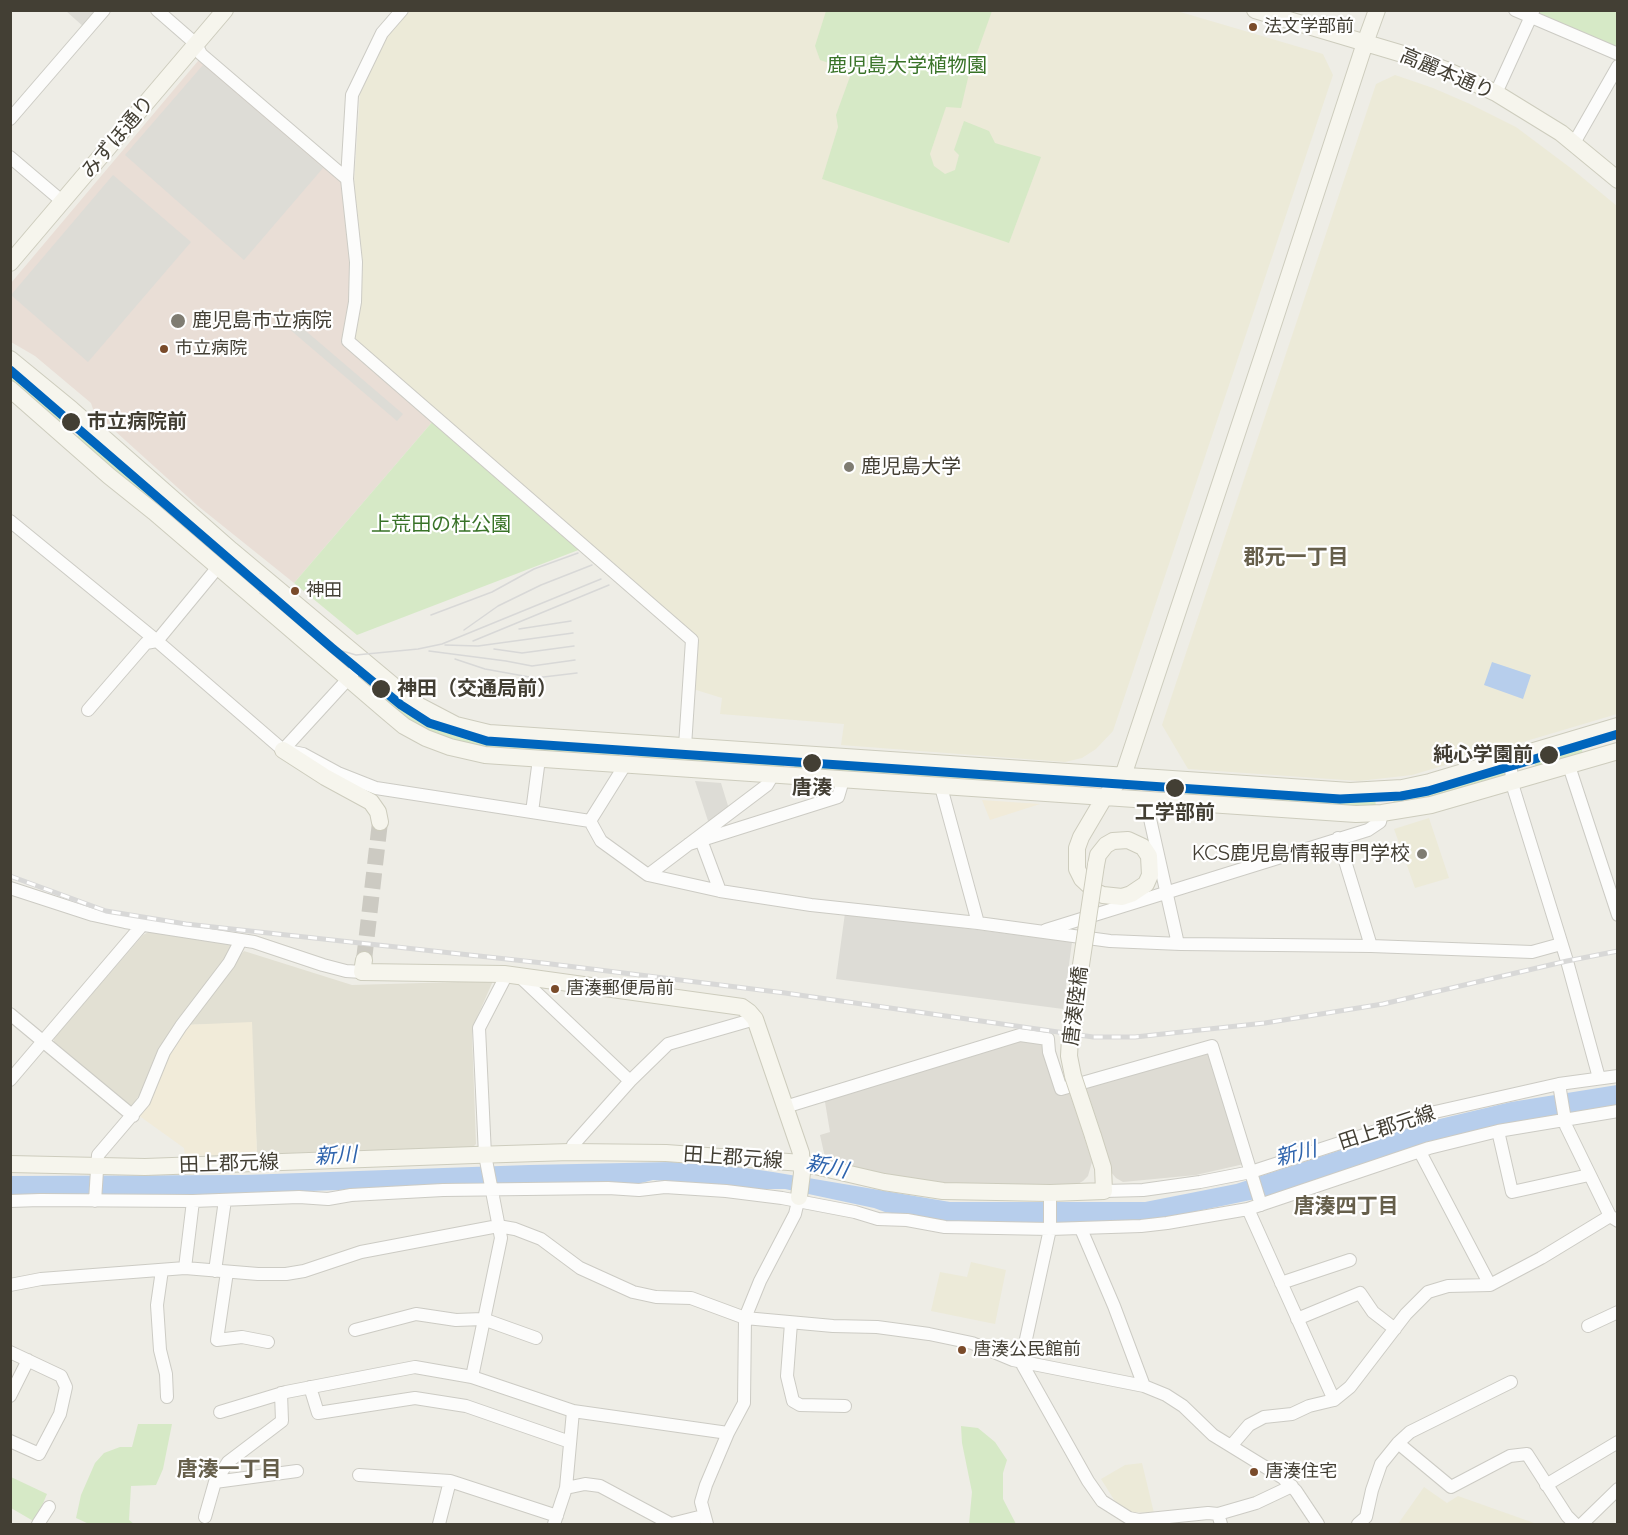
<!DOCTYPE html>
<html>
<head>
<meta charset="utf-8">
<style>
  body { margin:0 }
  #map { position:relative; width:1628px; height:1535px; overflow:hidden; background:#eeede6; font-family:Raleway,sans-serif }
  canvas { display:block }
  .frame { position:absolute; inset:0; border:12px solid #433f34; pointer-events:none }
</style>
</head>
<body>
<div id="map">
<canvas width="1628" height="1535"></canvas>
<div class="frame"></div>
</div>
<script>
const context = document.querySelector('canvas').getContext('2d');
context.lineJoin = 'round';
function paint(path, color) { context.fillStyle = color; context.fill(path, 'evenodd'); }
const shape = rows => new Path2D(rows.map(r => 'M' + r).join(''));
function trace(path, color, width, dash) { context.strokeStyle = color; context.lineWidth = width; context.lineCap = dash ? 'butt' : 'round'; context.setLineDash(dash || []); context.stroke(path); }
function drawText(font, color, halo, rows, align = 'center') {
  context.font = font + ' Raleway,"Noto Sans JP",sans-serif'; context.lineWidth = 4.5; context.setLineDash([]); context.textBaseline = 'middle'; context.strokeStyle = halo; context.fillStyle = color; for (const [text, x, y, turn = 0] of rows) {
    context.save(); context.translate(x, y); context.rotate((+turn || 0) * Math.PI / 180); context.textAlign = isNaN(turn) ? turn : align; if (halo) context.strokeText(text, 0, 0); context.fillText(text, 0, 0); context.restore();
  }
}
paint(shape([
  [150,931,220,940,233,945,219,973,130,1109,54,1043,54,1038,143,935],
  [244,951,352,985,493,981,475,1022,472,1034,476,1144,472,1148,257,1154,251,1023,184,1025]
]), '#e2e0d3');
paint(shape([
  [982,800,1040,804,990,820],
  [252,1022,257,1154,185,1156,184,1148,138,1115,177,1036,184,1025]
]), '#f1ebd9');
paint(shape([
  [1017,1038,1043,1044,1058,1095,1070,1091,1092,1162,1088,1176,1083,1181,1076,1185,1055,1185,927,1183,826,1162,820,1135,830,1132,824,1096],
  [1209,1049,1244,1164,1196,1175,1123,1182,1116,1178,1110,1171,1085,1087]
]), '#dedcd4');
paint(shape([
  [410,11,1177,11,1323,54,1333,75,1116,722,1113,731,1096,749,1082,758,1065,762,841,745,844,724,720,714,722,698,693,689,695,637,354,340,361,299,363,264,354,183,360,93,388,35],
  [1395,75,1433,88,1470,104,1516,127,1572,169,1617,206,1617,714,1412,775,1359,781,1188,769,1162,725,1376,84],
  [1429,818,1449,878,1415,888,1394,829],
  [971,1262,1006,1270,995,1324,931,1311,940,1272,967,1277],
  [1142,1463,1154,1513,1130,1512,1118,1506,1101,1479,1125,1465],
  [1424,1487,1447,1503,1458,1496,1537,1524,1398,1524]
]), '#ecead8');
paint(shape([
  [201,60,345,184,352,265,350,301,343,345,433,421,294,583,198,506,94,412,91,403,35,356,11,342,11,283,198,61]
]), '#e9ded6');
paint(shape([
  [1539,10,1617,11,1617,47,1538,14],
  [826,11,992,11,968,78,961,108,946,107,930,154,934,166,945,174,955,170,959,155,954,150,964,121,989,131,995,143,1041,157,1009,243,822,179,838,127,836,115,852,71,820,60,815,46],
  [11,366,76,421,69,430,11,382],
  [433,421,581,549,357,635,294,583],
  [84,429,216,543,209,552,76,438],
  [296,611,328,638,321,647,288,620],
  [372,676,403,703,428,720,453,729,620,747,619,758,486,749,449,740,422,730,396,712,365,685],
  [1580,743,1583,754,1536,768,1533,757],
  [639,749,784,758,784,770,638,760],
  [795,759,1071,778,1070,789,794,770],
  [1502,767,1506,777,1451,794,1394,806,1393,795],
  [1169,785,1375,796,1376,808,1168,796],
  [138,1424,172,1424,163,1469,156,1485,131,1486,129,1520,134,1524,89,1524,76,1518,81,1495,95,1463,104,1453,120,1447,132,1447],
  [961,1426,978,1428,995,1442,1007,1460,1003,1473,1003,1499,1016,1524,969,1524,972,1492,962,1443],
  [11,1477,47,1494,35,1522,11,1508]
]), '#d6e9c6');
paint(shape([
  [66,11,101,11,85,28],
  [203,65,323,168,244,260,125,155],
  [113,175,191,242,88,362,11,295],
  [293,320,403,414,397,421,287,327],
  [695,781,721,783,729,809,709,824],
  [845,913,1072,942,1063,1009,836,979]
]), '#dddcd6');
paint(shape([
  [1492,662,1531,675,1523,699,1484,685],
  [1617,1085,1617,1106,1499,1127,1270,1196,1154,1220,1087,1223,953,1222,885,1212,874,1208,785,1189,757,1189,653,1180,641,1183,476,1183,339,1190,159,1196,11,1197,11,1176,244,1175,529,1165,672,1162,732,1166,773,1172,950,1202,1145,1202,1236,1184,1427,1122,1511,1102]
]), '#b7ceec');
trace(shape([
  [364,960,380,822]
]), '#cccac2', 16, [16, 8]);
const street = shape([
  [157,10,196,44,201,54,347,179],
  [402,10,382,33,352,95,347,179,356,262,355,302,348,341,692,640,685,746],
  [1515,10,1618,54],
  [1496,93,1533,12],
  [10,119,104,10],
  [1574,143,1618,66],
  [10,157,63,202],
  [10,521,157,641,283,750,303,754,338,773,376,788,590,821,601,841,648,875,720,891,811,905,978,923,1110,941,1181,944,1371,946,1532,952,1561,944],
  [88,710,146,643,157,641,218,567],
  [283,750,348,679,363,660],
  [1509,757,1514,790,1567,961,1599,1078],
  [1569,766,1618,915],
  [941,787,978,923],
  [1146,801,1178,944],
  [532,812,539,759],
  [590,821,625,765],
  [1338,838,1371,946],
  [701,840,720,891],
  [689,844,838,797,843,780],
  [648,875,767,785,773,775],
  [10,888,93,915,125,922,254,942,323,965,346,971,362,972],
  [1046,930,1368,830,1380,822,1382,813],
  [519,976,630,1081],
  [10,1014,133,1116],
  [10,1080,143,924],
  [1559,1084,1566,1126,1610,1216,1618,1221],
  [785,1107,1020,1035,1048,1039,1049,1052,1061,1089,1212,1046,1261,1205],
  [1498,1131,1512,1192,1589,1175],
  [570,1152,573,1145,630,1081,668,1044,755,1019],
  [1420,1152,1490,1285],
  [1104,1191,1143,1190,1200,1182,1251,1172,1435,1112,1559,1084,1618,1076],
  [1050,1193,1050,1229,1021,1362,1088,1481,1102,1501,1129,1518,1139,1520,1208,1513,1218,1514,1221,1524],
  [10,1201,40,1200,193,1201,299,1197,328,1199,351,1195,443,1190,608,1188,639,1190,665,1187,726,1191,782,1198,855,1212,878,1219,907,1220,945,1227,1050,1229,1141,1226,1167,1223,1248,1209,1429,1148,1498,1131,1618,1111],
  [95,1201,98,1155,144,1101,164,1052,181,1026,229,963,241,940],
  [1248,1209,1334,1400],
  [1081,1229,1114,1306,1144,1386],
  [185,1268,193,1201],
  [162,1270,157,1305,160,1350,166,1374,167,1397],
  [215,1271,225,1200],
  [227,1272,217,1340,242,1337,268,1342],
  [1281,1283,1350,1260],
  [10,1285,41,1279,185,1268,258,1274,286,1274,304,1271,361,1252,498,1226,515,1229,541,1239,580,1268,633,1292,656,1297,691,1298,745,1318,833,1326,877,1327,929,1334,972,1343,1013,1360,1144,1386,1166,1395,1183,1406,1213,1435,1283,1478,1296,1491,1318,1524],
  [1297,1319,1360,1293,1373,1312,1395,1329],
  [791,1323,787,1376,793,1401,800,1405,845,1406],
  [1588,1326,1618,1312],
  [355,1330,416,1314,456,1320,483,1319,536,1338],
  [10,1352,61,1376,66,1387,60,1414,39,1454,10,1441],
  [472,1377,501,1238,485,1155,479,1028,507,974],
  [310,1387,318,1413,415,1398,466,1406,570,1442],
  [10,1396,28,1360],
  [220,1412,286,1392,415,1367,472,1377,573,1411,728,1433],
  [1398,1443,1451,1487,1510,1456,1527,1454,1567,1516,1575,1524],
  [1231,1446,1249,1425,1264,1417,1292,1414,1309,1406,1334,1400,1350,1387,1406,1314,1428,1292,1448,1286,1490,1285,1541,1258,1610,1216],
  [359,1475,450,1481,557,1516],
  [215,1482,297,1471],
  [1546,1485,1618,1442],
  [566,1488,585,1484,600,1486,671,1524],
  [1218,1514,1256,1503,1292,1486],
  [205,1517,215,1482,228,1462,282,1421,281,1393],
  [38,1524,49,1507],
  [439,1524,450,1481],
  [554,1524,566,1488,573,1411],
  [671,1524,703,1516],
  [707,1524,701,1502,706,1485,728,1433,744,1403,745,1318,760,1281,795,1214,799,1197],
  [1358,1524,1366,1517,1372,1490,1381,1464,1398,1443,1410,1432,1511,1382],
  [1582,1524,1618,1489]
]);
const secondary = shape([
  [1255,10,1406,55,1446,70,1496,93,1561,133,1618,180],
  [10,263,225,10],
  [10,359,71,409,231,550,414,703,456,725,489,733,1350,791,1402,788,1430,782,1618,726],
  [10,389,109,476,154,512,386,711,404,726,426,738,450,747,485,755,1356,814,1382,813,1431,805,1618,751],
  [283,750,325,777,371,802,378,812,380,822],
  [1096,865,1098,855,1106,845,1113,841,1128,840,1143,847,1149,856,1150,875,1146,884,1131,894,1122,897,1103,895,1096,892,1082,879,1077,869,1077,848,1081,837,1104,798,1123,776,1265,349,1365,43,1377,10],
  [364,960,362,972,504,974,742,1007,749,1012,755,1019,801,1153,802,1173,799,1197],
  [10,1164,145,1167,474,1155,570,1152,666,1153,802,1163,884,1182,943,1191,1050,1193,1104,1191,1103,1168,1093,1136]
]);
trace(street, '#cccbc4', 14);
trace(secondary, '#cdccbd', 18);
trace(street, '#fcfcfb', 12);
trace(secondary, '#f6f5ed', 16);
trace(shape([
  [260,593,292,612],
  [431,615,492,592,534,569,578,553],
  [519,629,571,621],
  [464,630,498,606,541,585,592,565],
  [473,641,609,585],
  [445,645,478,646,573,633],
  [332,648,356,655,418,649,442,644,601,579],
  [494,649,522,653,574,646],
  [429,651,506,661,532,666,575,660],
  [455,659,485,669,535,678,577,673]
]), '#d8d8d7', 1.5);
const rail = shape([
  [10,876,106,911,186,924,543,963,785,993,1093,1037,1135,1037,1265,1023,1383,1004,1567,961,1618,951]
]);
trace(rail, '#d8d8d7', 5);
trace(rail, '#fff', 3, [9]);
const secondaryBridge = shape([
  [1093,1136,1073,1076,1069,1056,1070,1038,1096,865]
]);
trace(secondaryBridge, '#cdccbd', 18, []);
trace(secondaryBridge, '#f6f5ed', 16);
trace(shape([
  [10,370,332,648,401,705,429,723,487,741,1340,799,1401,796,1428,791,1618,734]
]), '#0065bd', 9);
for (const [x, y, r, color] of [
  [1253,27,5,"#7a4b2a"],
  [178,321,8,"#7f7c72"],
  [164,349,5,"#7a4b2a"],
  [71,422,10,"#433f34"],
  [849,467,6,"#7f7c72"],
  [295,591,5,"#7a4b2a"],
  [381,689,10,"#433f34"],
  [1549,755,10,"#433f34"],
  [812,763,10,"#433f34"],
  [1175,788,10,"#433f34"],
  [1422,854,6,"#7f7c72"],
  [555,989,5,"#7a4b2a"],
  [962,1350,5,"#7a4b2a"],
  [1254,1472,5,"#7a4b2a"]
]) { const dot = new Path2D(); dot.arc(x, y, r, 0, 2 * Math.PI); context.fillStyle = color; context.fill(dot); trace(dot, '#fff', 2); }
drawText('18px', '#433f34', '#fff', [
  ["法文学部前",1264,27],
  ["市立病院",175,349],
  ["神田",306,591],
  ["唐湊郵便局前",566,989],
  ["唐湊公民館前",973,1350],
  ["唐湊住宅",1265,1472]
], 'left');
drawText('20px', '#397328', '#fff', [
  ["鹿児島大学植物園",907,66],
  ["上荒田の杜公園",441,525]
]);
drawText('20px', '#433f34', '#fff', [
  ["高麗本通り",1447,74,23],
  ["みずほ通り",118,137,-50],
  ["唐湊陸橋",1076,1006,-83],
  ["田上郡元線",1387,1128,-18],
  ["田上郡元線",733,1158,4],
  ["田上郡元線",229,1164,-2]
]);
drawText('20px', '#433f34', '#fff', [
  ["鹿児島市立病院",192,321],
  ["鹿児島大学",861,467],
  ["KCS鹿児島情報専門学校",1410,854,"right"]
], 'left');
drawText('bold 20px', '#433f34', '#fff', [
  ["市立病院前",87,422],
  ["神田（交通局前）",397,689],
  ["純心学園前",1533,755,"right"],
  ["唐湊",812,788,"center"],
  ["工学部前",1175,813,"center"]
], 'left');
drawText('bold 21px', '#665f4b', '#fff', [
  ["郡元一丁目",1296,558],
  ["唐湊四丁目",1346,1207],
  ["唐湊一丁目",229,1470]
]);
drawText('italic 21px', '#2f64ad', '#fff', [
  ["新川",1296,1154,-14],
  ["新川",336,1156,-3],
  ["新川",827,1167,12]
]);
</script>
</body>
</html>
